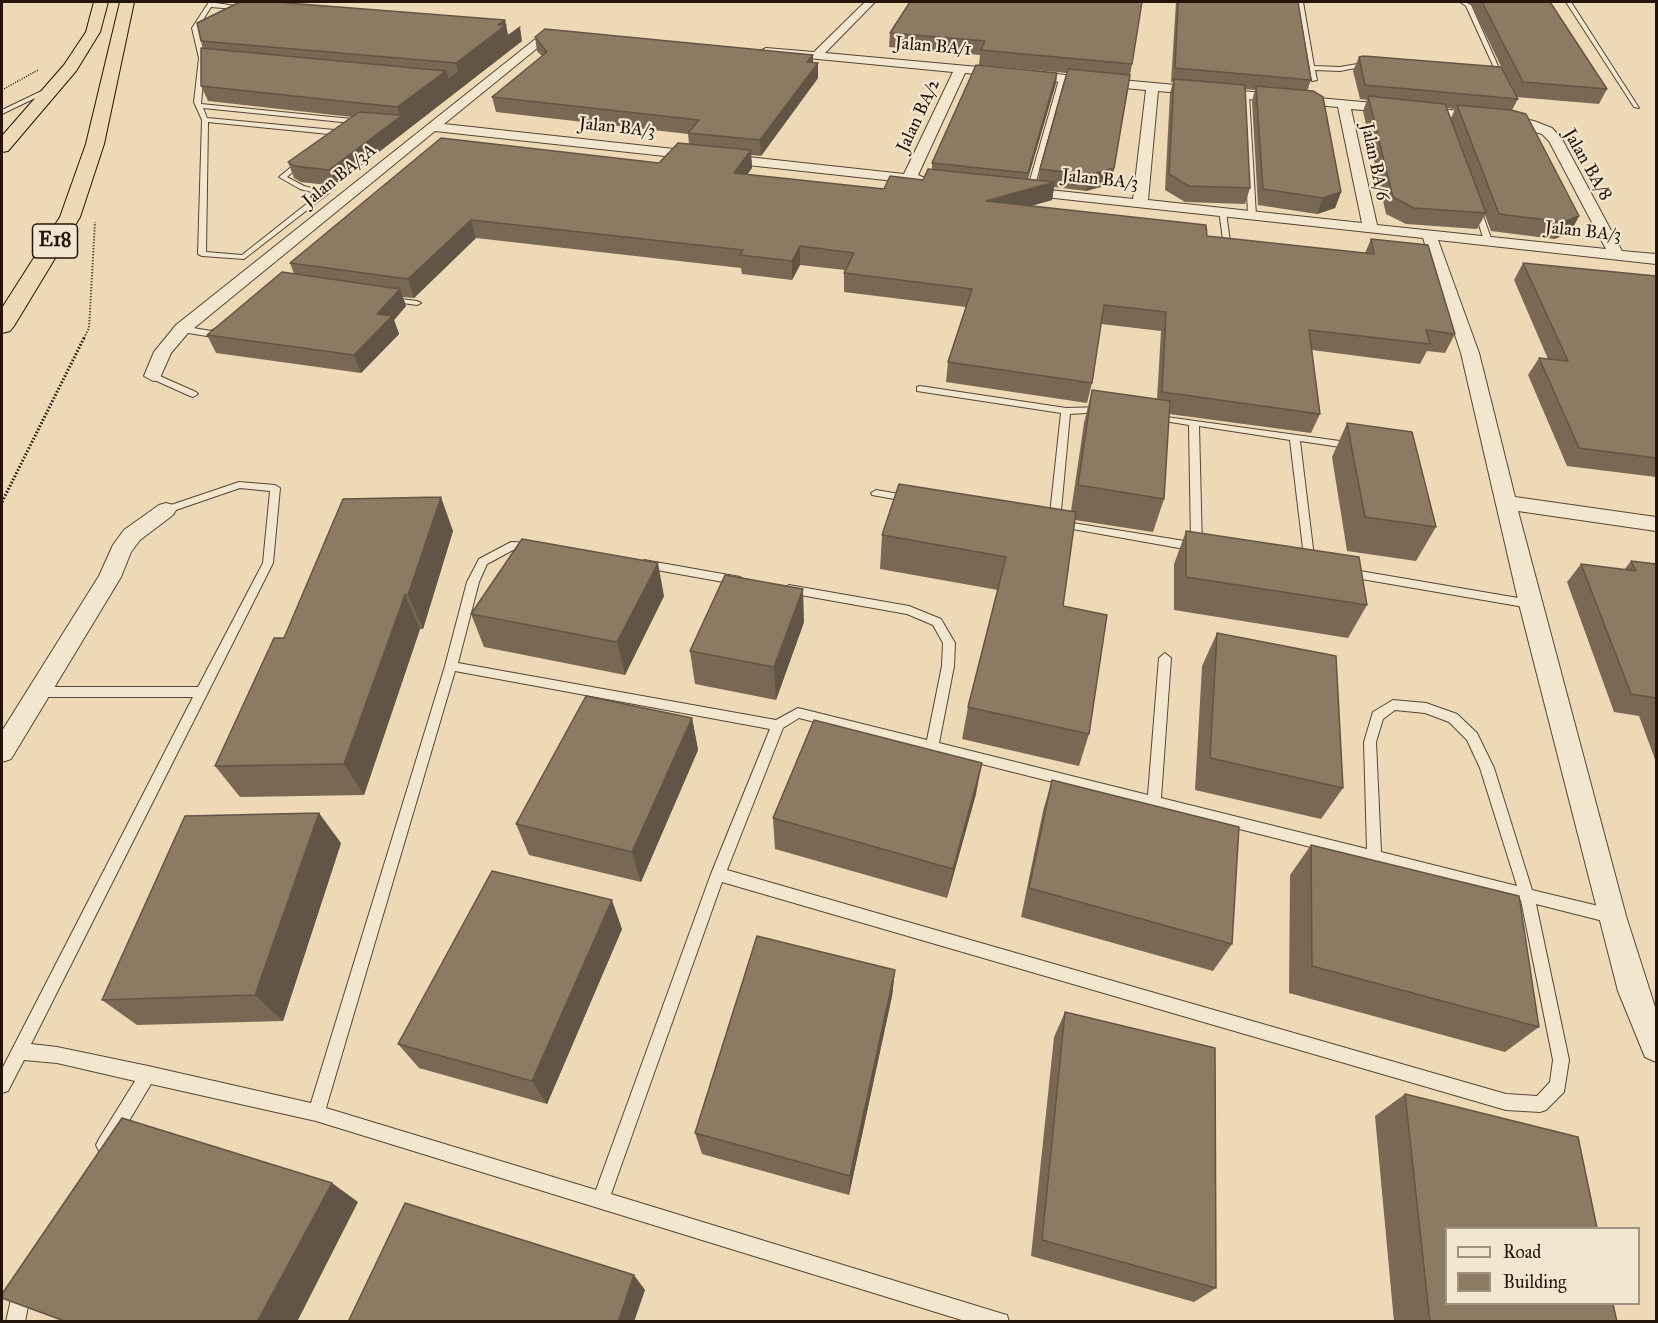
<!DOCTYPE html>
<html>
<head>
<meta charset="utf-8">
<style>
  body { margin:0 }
  #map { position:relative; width:1658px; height:1323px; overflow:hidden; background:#edd9b5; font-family:"IM FELL Great Primer",serif }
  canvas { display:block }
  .frame { position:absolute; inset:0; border:3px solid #241409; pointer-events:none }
  .legend { position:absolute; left:1445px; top:1227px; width:195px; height:78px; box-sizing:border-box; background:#f3e6cf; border:2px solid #a09280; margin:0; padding:8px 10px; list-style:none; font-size:18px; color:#241409 }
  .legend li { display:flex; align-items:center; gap:12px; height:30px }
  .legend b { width:30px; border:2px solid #a09280 }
</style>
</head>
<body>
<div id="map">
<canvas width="1658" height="1323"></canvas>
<div class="frame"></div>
<ul class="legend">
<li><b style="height:8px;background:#f3e6cf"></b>Road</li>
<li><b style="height:16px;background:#8d7a62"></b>Building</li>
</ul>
</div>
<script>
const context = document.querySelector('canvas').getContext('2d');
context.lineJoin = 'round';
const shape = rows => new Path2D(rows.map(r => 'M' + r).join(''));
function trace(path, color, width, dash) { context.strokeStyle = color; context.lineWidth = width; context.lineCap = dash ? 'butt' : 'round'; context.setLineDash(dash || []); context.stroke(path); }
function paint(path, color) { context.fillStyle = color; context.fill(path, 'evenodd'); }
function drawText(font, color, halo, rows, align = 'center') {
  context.font = font + ' "IM FELL Great Primer",serif'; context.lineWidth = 4.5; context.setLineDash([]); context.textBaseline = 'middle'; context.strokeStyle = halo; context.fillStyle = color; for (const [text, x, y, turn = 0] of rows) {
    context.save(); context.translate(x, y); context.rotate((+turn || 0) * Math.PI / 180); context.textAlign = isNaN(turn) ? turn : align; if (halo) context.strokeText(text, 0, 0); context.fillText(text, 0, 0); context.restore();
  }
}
const lane = shape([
  [209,2,249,8,246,10,211,7,198,28,205,58,201,104,362,120,365,122,362,124,203,108,207,118,334,130,337,132,326,144,323,142,329,134,208,122,206,252,242,255,319,194,300,189,279,177,301,159,306,160,287,177,304,186,329,193,244,259,202,256,198,254,202,120,194,102,199,58,192,28,209,2],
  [1298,2,1303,2,1314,66,1340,67,1369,62,1371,65,1340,71,1315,70,1317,80,1312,81,1298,2],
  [1460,2,1465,2,1471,5,1502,75,1491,74,1496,72,1466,6,1460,2],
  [1566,2,1571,2,1639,108,1634,107,1566,2],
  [1060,76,1065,77,1033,192,1026,194,1060,76],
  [52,86,54,89,2,114,2,110,52,86],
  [1246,93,1249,95,1256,216,1252,218,1248,216,1243,95,1246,93],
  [1473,205,1480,207,1492,241,1491,243,1484,241,1473,205],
  [1219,210,1226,212,1230,242,1223,240,1219,210],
  [385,297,417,301,421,303,417,305,388,301,384,299,385,297],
  [222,325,225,326,225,330,213,337,182,332,178,329,182,326,211,331,222,325],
  [153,373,196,392,198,394,193,397,190,396,150,378,148,376,153,373],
  [920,386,1066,408,1105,407,1107,409,1102,412,1070,414,1060,521,1191,542,1189,425,1152,419,1152,415,1354,443,1359,446,1354,449,1300,441,1315,565,1310,569,1305,565,1290,440,1199,426,1202,547,1196,551,1050,525,1049,523,1061,413,917,391,917,387,920,386],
  [239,482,275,485,280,488,273,563,31,1044,57,1047,148,1066,311,1103,445,666,467,582,479,559,511,542,533,543,538,547,533,551,513,550,487,564,479,582,458,663,776,720,798,708,927,740,942,666,943,643,933,625,907,614,789,593,783,589,789,585,909,606,941,619,955,643,954,666,939,743,1148,795,1159,658,1165,653,1171,658,1161,798,1367,849,1364,742,1373,712,1393,700,1426,703,1457,714,1477,733,1494,768,1532,890,1611,909,1616,911,1618,916,1616,921,1611,923,1536,904,1569,1060,1564,1092,1546,1110,1540,1112,1506,1110,722,882,611,1194,1000,1313,1007,1315,1009,1322,968,1322,316,1121,151,1084,111,1151,105,1154,99,1151,96,1145,99,1139,135,1081,57,1063,24,1060,8,1091,2,1093,2,1069,193,697,41,697,37,695,35,692,37,689,41,687,198,687,263,563,270,491,240,488,170,512,166,513,161,510,162,508,239,482],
  [455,671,770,729,711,874,596,1190,326,1108,455,671],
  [1395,710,1425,713,1449,722,1467,740,1480,768,1517,886,1381,852,1376,742,1383,719,1395,710],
  [799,718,1521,900,1553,1060,1550,1082,1537,1096,1506,1094,727,870,783,728,799,718],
  [876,490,911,496,916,499,911,502,872,495,871,493,876,490],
  [644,560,740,577,746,581,740,585,640,567,639,564,644,560],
  [1348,569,1530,600,1536,604,1530,608,1344,576,1342,573,1348,569],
  [22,1281,29,1283,31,1290,25,1322,6,1322,13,1290,15,1283,22,1281]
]);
const street = shape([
  [865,2,875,2,825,53,1505,115,1534,121,1552,128,1562,139,1622,251,1656,254,1656,264,1438,240,1479,353,1515,497,1656,517,1656,531,1518,511,1626,916,1656,1010,1656,1062,1645,1057,1618,991,1519,604,1461,353,1423,238,1017,194,1015,191,1022,187,1133,199,1146,90,965,73,918,175,929,180,922,184,435,131,188,333,171,353,159,380,153,381,144,376,154,352,176,325,538,37,564,31,569,34,546,41,444,124,904,174,953,72,766,54,760,51,766,48,814,52,865,2],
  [1158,91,1338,107,1362,223,1148,200,1158,91],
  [1351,109,1505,123,1542,134,1549,141,1606,249,1377,225,1351,109],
  [166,503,173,505,176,510,173,515,140,540,131,552,121,577,11,759,2,762,2,731,99,576,113,545,124,530,159,505,166,503]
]);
const highway = shape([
  [94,2,108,2,100,32,76,71,8,151,2,152,2,136,64,65,86,32,94,2],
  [120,2,134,2,104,144,80,217,14,326,10,331,2,333,2,308,60,217,86,144,120,2]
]);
trace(lane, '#564534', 2);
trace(street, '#564534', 2);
trace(highway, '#241409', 2);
trace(shape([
  [2,90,38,70]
]), '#241409', 1.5, [1, 1.5]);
trace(shape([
  [84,338,89,328,95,222]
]), '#241409', 2, [1, 2]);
trace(shape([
  [2,502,85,336]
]), '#241409', 3, [1.5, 2]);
paint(lane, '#f3e6cf');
paint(street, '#f3e6cf');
paint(highway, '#edd9b5');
paint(shape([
  [910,2,1132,64,1111,184,1086,191,1054,187,1052,200,1031,206,1207,236,1365,253,1371,239,1455,334,1445,353,1427,351,1420,364,1312,350,1320,414,1311,433,1169,414,1164,499,1153,532,1075,520,1063,606,1089,734,1079,766,962,739,968,707,998,590,880,569,882,535,1071,511,1084,423,1092,390,1157,399,1161,331,1101,324,1092,383,1087,403,946,382,948,362,966,307,844,292,844,273,845,270,800,265,792,280,742,274,741,268,476,238,414,298,403,297,406,306,394,320,399,334,361,373,216,353,207,335,294,274,290,263,659,163,689,144,688,134,496,112,492,97,542,56,537,51,535,37,818,63,818,78,761,156,751,155,752,168,747,175,884,189,923,180,932,169,932,163,1057,73,1056,83,1028,179,1038,181,1040,169,1067,73,979,65,980,55,889,47,890,33],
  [1176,2,1298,2,1311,80,1307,91,1341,192,1335,208,1317,214,1258,205,1252,101,1255,90,1245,89,1250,188,1245,204,1185,202,1165,190,1170,93,1173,82,1171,82],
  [1470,2,1550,2,1607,89,1599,104,1516,97,1518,99,1512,110,1579,216,1570,233,1554,239,1491,231,1485,215,1477,229,1406,224,1386,214,1363,111,1367,100,1360,99,1353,71,1359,57,1510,85],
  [1447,108,1455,109,1451,118],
  [505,20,508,35,522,41,335,186,301,182,294,178,288,162,352,117,208,101,201,86,204,48,201,41],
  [1523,263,1656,276,1656,477,1567,466,1528,375,1539,358,1548,359,1514,280],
  [1347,423,1436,527,1416,561,1347,551,1332,457],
  [453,531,423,629,420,629,364,795,240,797,215,766,284,638],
  [1186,531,1367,605,1348,638,1174,610,1174,564],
  [1631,561,1656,564,1656,762,1639,716,1614,712,1567,582,1581,564,1624,570],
  [664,596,625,675,484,647,471,614],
  [804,622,776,700,695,684,690,651],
  [1217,633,1343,788,1321,819,1195,790,1202,666],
  [692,718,698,750,641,882,529,855,516,824],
  [1052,780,1232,944,1213,971,1021,917,1043,811],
  [976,794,947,898,775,849,773,818],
  [341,843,283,1021,137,1025,102,1000],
  [1311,845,1539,1027,1505,1052,1289,993,1290,875],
  [622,929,547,1104,419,1068,398,1044],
  [895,970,892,996,849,1195,702,1154,695,1133],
  [1065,1012,1216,1288,1194,1302,1031,1256,1054,1037],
  [1405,1094,1617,1322,1394,1322,1375,1116]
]), '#796954');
paint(shape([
  [505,20,508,35,520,27,522,41,335,186,329,170,400,117,397,107,446,71,449,80,458,73,456,63,498,25],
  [813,55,813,69,807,62],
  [818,63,818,78,761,156,760,140],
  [1057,73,1056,83,1026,184,1028,173],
  [751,150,752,168,735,191,734,173],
  [1114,168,1111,184,1086,191,1089,175],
  [1055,182,1052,200,984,219,986,201],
  [1341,192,1335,208,1317,214,1323,198],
  [1579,216,1570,233,1554,239,1563,222],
  [471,220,476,238,414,298,408,279],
  [800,246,800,265,792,280,792,261],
  [400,289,406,306,394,320,399,334,361,373,354,355,377,314],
  [441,497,453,531,423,629,408,595],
  [658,563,664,596,625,675,617,642],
  [803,589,804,622,776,700,774,667],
  [405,595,420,629,364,795,344,764],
  [692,718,698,750,641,882,632,852],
  [982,763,976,794,947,898,953,869],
  [319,813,341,843,283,1021,255,995],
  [612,900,622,929,547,1104,532,1081],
  [895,970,892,996,849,1195,850,1176],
  [332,1183,358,1202,297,1322,257,1322],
  [634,1275,645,1290,634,1322,618,1322]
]), '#635545');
const building = shape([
  [240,2,275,2,505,20,498,25,506,25,456,63,201,41,197,23,240,2],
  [910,2,1142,2,1132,64,981,50,985,41,890,33,910,2],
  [1178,2,1298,2,1311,80,1175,68,1178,2],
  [1482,2,1550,2,1607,89,1523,82,1482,2],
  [520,27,329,170,294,166,288,162,359,112,400,115,520,27],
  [545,29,813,55,807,62,818,63,760,140,688,133,699,120,492,97,547,52,535,37,545,29],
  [201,48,446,71,397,107,201,86,201,48],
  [1364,56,1501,67,1518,99,1365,85,1359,57,1364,56],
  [976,65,1057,73,1028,173,932,163,976,65],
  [1068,69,1130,75,1114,168,1089,175,1040,169,1068,69],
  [1174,79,1245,85,1250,188,1189,186,1169,174,1174,79],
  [1256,86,1313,91,1323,97,1341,192,1323,198,1263,189,1256,86],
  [1368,96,1445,104,1486,213,1414,208,1393,197,1368,96],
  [1457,105,1511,110,1526,114,1579,216,1563,222,1499,214,1457,105],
  [441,138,659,163,678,143,751,150,734,173,884,189,890,176,923,180,928,169,1055,182,986,201,1206,225,1207,236,1374,254,1371,239,1428,245,1455,334,1426,330,1430,344,1309,330,1320,414,1162,392,1166,312,1104,305,1092,383,948,362,972,289,844,273,854,253,800,246,792,261,740,255,743,250,471,220,408,279,290,263,441,138],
  [1523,263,1656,276,1656,458,1579,448,1539,358,1568,361,1523,263],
  [282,272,400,289,377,314,392,316,354,355,207,335,282,272],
  [1092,390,1170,401,1164,499,1078,485,1092,390],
  [1347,423,1412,432,1436,527,1365,517,1347,423],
  [899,484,1076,512,1063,606,1107,615,1089,734,968,707,1006,557,882,535,899,484],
  [441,497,408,595,405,595,344,764,215,766,274,638,284,638,343,499,441,497],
  [1186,531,1359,557,1367,605,1186,577,1186,531],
  [522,539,658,563,617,642,471,614,522,539],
  [1631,561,1656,564,1656,700,1656,698,1631,694,1581,564,1636,571,1631,561],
  [725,575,803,589,774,667,690,651,725,575],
  [1217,633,1336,656,1343,788,1210,758,1217,633],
  [586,696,692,718,632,852,516,824,586,696],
  [814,720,982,763,953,869,773,818,814,720],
  [1052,780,1239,827,1232,944,1029,888,1052,780],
  [319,813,255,995,102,1000,185,816,319,813],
  [1311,845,1519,896,1539,1027,1312,966,1311,845],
  [492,871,612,900,532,1081,398,1044,492,871],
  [757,936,895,970,850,1176,695,1133,757,936],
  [1065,1012,1215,1048,1216,1288,1042,1240,1065,1012],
  [1405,1094,1578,1137,1597,1228,1446,1228,1446,1304,1613,1304,1617,1322,1430,1322,1405,1094],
  [122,1118,332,1183,257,1322,67,1322,2,1298,2,1294,122,1118],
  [405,1203,634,1275,618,1322,348,1322,405,1203]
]);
paint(building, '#8d7a62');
trace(building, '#635545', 1.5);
drawText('18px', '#241409', '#f3e6cf', [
  ["Jalan BA/1",933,47,5],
  ["Jalan BA/2",919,116,-65],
  ["Jalan BA/3",617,128,6],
  ["Jalan BA/6",1374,162,78],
  ["Jalan BA/8",1587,165,60],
  ["Jalan BA/3A",340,176,-39],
  ["Jalan BA/3",1100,180,6],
  ["Jalan BA/3",1583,232,6]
]);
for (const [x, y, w] of [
  [55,241,45]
]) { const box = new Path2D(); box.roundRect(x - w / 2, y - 17, w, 34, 4.5); context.fillStyle = '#f3e6cf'; context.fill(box); trace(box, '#241409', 1.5); }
drawText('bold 20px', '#241409', null, [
  ["E18",55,241]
]);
</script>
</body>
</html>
